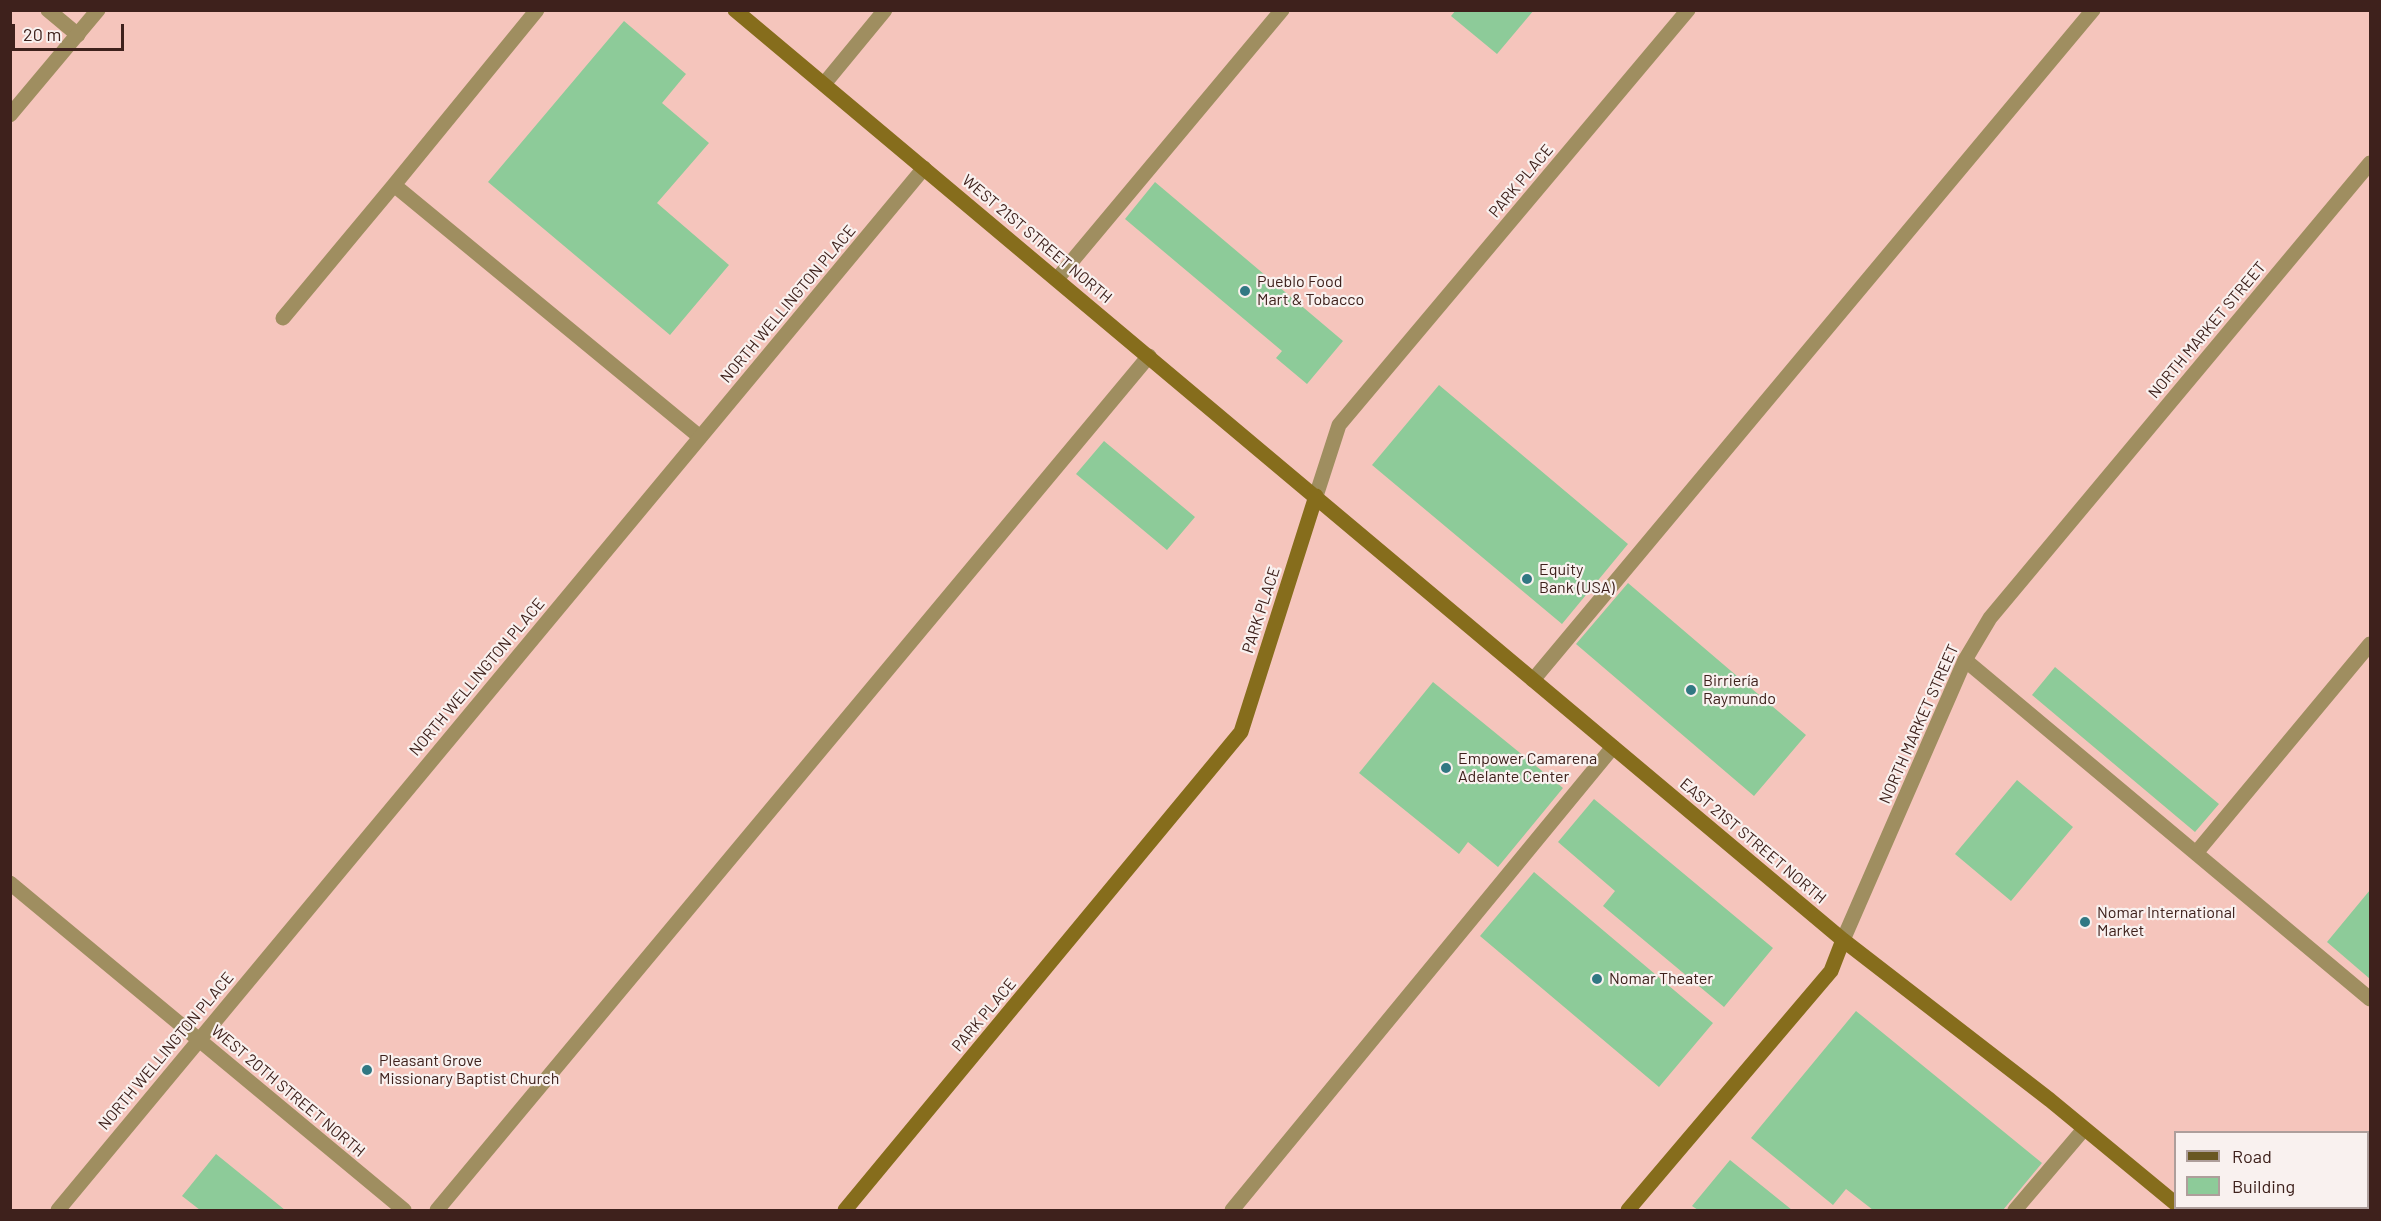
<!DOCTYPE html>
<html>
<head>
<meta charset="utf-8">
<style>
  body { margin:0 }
  #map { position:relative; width:2381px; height:1221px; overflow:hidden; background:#f5c5bc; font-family:Barlow,sans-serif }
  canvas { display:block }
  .frame { position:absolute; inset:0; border:12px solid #3e211c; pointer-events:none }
  .legend { position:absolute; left:2174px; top:1131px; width:195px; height:78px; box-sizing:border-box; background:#f9f1ef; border:2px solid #ae9e9b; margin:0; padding:8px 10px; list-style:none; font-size:18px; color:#3e211c }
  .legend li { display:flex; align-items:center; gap:12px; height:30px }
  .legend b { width:30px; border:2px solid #ae9e9b }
  .scale { position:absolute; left:12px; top:24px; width:112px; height:27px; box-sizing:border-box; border:3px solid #3e211c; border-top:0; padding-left:8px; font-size:18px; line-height:21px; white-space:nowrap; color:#3e211c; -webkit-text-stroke:4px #f9f1ef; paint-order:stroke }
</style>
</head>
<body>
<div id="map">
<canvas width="2381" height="1221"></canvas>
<div class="frame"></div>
<ul class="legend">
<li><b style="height:8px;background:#695722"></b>Road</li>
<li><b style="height:16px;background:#8dcb99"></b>Building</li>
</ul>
<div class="scale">20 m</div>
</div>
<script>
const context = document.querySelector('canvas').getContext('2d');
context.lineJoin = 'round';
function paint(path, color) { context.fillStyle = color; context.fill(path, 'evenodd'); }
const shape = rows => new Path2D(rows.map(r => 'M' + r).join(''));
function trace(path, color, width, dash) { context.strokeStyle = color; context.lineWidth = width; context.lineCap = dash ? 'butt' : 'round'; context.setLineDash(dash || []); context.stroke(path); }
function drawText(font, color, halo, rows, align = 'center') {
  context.font = font + ' Barlow,sans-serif'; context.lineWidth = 4.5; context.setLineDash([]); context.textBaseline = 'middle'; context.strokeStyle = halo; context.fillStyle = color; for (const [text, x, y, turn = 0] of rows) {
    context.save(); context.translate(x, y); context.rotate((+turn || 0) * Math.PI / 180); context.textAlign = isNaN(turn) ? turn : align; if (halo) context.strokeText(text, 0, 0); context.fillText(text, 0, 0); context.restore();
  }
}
paint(shape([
  [1456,10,1534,10,1497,54,1451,16],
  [624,21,686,74,662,103,709,143,657,203,729,265,670,335,488,182],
  [1155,182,1343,341,1307,384,1276,358,1282,351,1125,219],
  [1439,385,1628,544,1562,624,1372,465],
  [1104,441,1195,517,1167,550,1076,474],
  [1628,583,1806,735,1754,796,1576,644],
  [2055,667,2219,804,2195,832,2032,695],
  [1433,682,1563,788,1498,867,1468,842,1459,854,1359,773],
  [2017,780,2073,827,2011,901,1955,854],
  [1594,799,1773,948,1724,1007,1603,906,1615,891,1558,842],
  [1534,872,1713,1023,1659,1087,1480,936],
  [2370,890,2370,979,2327,942],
  [1856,1011,2042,1163,2003,1210,1873,1210,1846,1189,1833,1205,1751,1138],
  [216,1154,285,1210,200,1210,182,1196],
  [1730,1160,1792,1210,1698,1210,1692,1206]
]), '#8dcb99');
trace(shape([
  [48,10,78,35],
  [537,10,394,185,700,437],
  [1057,279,1282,10],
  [283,318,394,185],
  [1965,660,2370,999],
  [1533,680,2093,10],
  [2196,853,2370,644],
  [437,1210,1149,356],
  [1232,1210,1613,747],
  [2015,1210,2084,1129]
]), '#9f8e60', 15);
trace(shape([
  [824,84,885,10],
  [10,115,98,10],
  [1316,496,1339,425,1688,10],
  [10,883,404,1210],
  [1843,940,1965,660,1990,618,2370,163],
  [58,1210,924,168]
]), '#9f8e60', 15);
trace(shape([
  [735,10,1843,940,2050,1100,2176,1204],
  [845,1210,1241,732,1316,496],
  [1628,1210,1831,971,1843,940]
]), '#866d1c', 15);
trace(shape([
  [2368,1190,2370,1185],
  [2353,1210,2355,1208]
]), '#695722', 15);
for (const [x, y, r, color] of [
  [1245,291,6,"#317883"],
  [1527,579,6,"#317883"],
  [1691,690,6,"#317883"],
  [1446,768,6,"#317883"],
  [2085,922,6,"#317883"],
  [1597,979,6,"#317883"],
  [367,1070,6,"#317883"]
]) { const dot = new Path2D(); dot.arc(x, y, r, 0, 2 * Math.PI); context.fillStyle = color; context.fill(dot); trace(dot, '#f9f1ef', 2); }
drawText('16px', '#3e211c', '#f9f1ef', [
  ["PARK PLACE",1521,181,-50],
  ["WEST 21ST STREET NORTH",1037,239,40],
  ["NORTH WELLINGTON PLACE",788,304,-50],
  ["NORTH MARKET STREET",2207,330,-50],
  ["PARK PLACE",1261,610,-72],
  ["NORTH WELLINGTON PLACE",477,677,-50],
  ["NORTH MARKET STREET",1919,724,-66],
  ["EAST 21ST STREET NORTH",1753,841,40],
  ["PARK PLACE",984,1015,-50],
  ["NORTH WELLINGTON PLACE",166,1051,-50],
  ["WEST 20TH STREET NORTH",288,1091,40]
]);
drawText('16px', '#3e211c', '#f9f1ef', [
  ["Pueblo Food",1257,282],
  ["Mart & Tobacco",1257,300],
  ["Equity",1539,570],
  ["Bank (USA)",1539,588],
  ["Birriería",1703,681],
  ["Raymundo",1703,699],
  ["Empower Camarena",1458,759],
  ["Adelante Center",1458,777],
  ["Nomar International",2097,913],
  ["Market",2097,931],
  ["Nomar Theater",1609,979],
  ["Pleasant Grove",379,1061],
  ["Missionary Baptist Church",379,1079]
], 'left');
</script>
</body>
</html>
